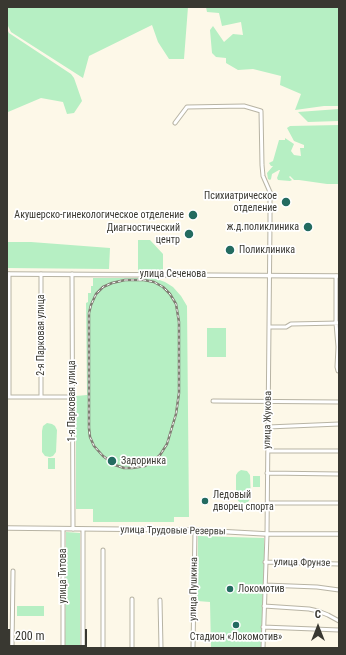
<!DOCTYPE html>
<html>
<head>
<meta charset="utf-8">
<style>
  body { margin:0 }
  #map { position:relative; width:346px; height:655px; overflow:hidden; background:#fdf8e8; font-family:"Roboto Condensed",sans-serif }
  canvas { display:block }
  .frame { position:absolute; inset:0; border:8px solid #393831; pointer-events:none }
  .north { position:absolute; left:298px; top:607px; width:40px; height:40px; -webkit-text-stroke:3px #fff; paint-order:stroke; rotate:0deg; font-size:11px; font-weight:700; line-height:16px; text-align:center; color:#393831 }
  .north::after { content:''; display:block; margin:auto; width:14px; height:18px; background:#393831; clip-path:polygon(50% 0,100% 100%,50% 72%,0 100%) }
  .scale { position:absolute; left:8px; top:629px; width:79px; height:18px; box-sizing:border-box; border:2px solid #393831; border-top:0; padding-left:5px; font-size:12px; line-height:14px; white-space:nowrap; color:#393831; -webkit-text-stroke:3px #fff; paint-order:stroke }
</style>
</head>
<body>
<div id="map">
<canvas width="346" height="655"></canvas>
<div class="frame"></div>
<div class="north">С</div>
<div class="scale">200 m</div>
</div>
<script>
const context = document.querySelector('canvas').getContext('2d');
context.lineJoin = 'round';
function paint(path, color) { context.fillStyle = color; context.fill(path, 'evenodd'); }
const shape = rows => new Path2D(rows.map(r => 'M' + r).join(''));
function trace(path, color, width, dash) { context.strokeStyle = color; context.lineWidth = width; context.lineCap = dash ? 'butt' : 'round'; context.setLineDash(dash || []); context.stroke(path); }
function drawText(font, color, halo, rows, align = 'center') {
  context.font = font + ' "Roboto Condensed",sans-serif'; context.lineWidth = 3.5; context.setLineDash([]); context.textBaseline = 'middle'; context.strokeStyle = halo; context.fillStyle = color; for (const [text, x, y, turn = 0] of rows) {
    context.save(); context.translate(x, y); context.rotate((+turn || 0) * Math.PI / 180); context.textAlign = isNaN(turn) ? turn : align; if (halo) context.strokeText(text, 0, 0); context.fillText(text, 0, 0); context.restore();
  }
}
paint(shape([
  [7,7,188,7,184,59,169,59,158,42,152,25,89,56,83,78,11,32,7,24],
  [206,7,339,7,339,106,324,106,295,110,301,94,280,85,281,76,253,69,238,70,226,63,226,58,216,57,212,53,210,30,213,26,224,42,233,34,243,35,241,22,222,26,219,13,207,12],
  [7,29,9,33,71,74,74,78,82,101,74,113,67,114,63,102,41,98,8,112,7,113],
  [339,109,339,121,308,122,298,112],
  [339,125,339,184,327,184,299,180,294,180,290,176,289,177,292,180,290,181,278,180,277,178,280,170,279,170,272,174,271,179,270,180,268,179,267,173,273,166,271,166,269,163,273,161,279,140,285,140,285,138,294,144,291,151,294,155,301,156,300,148,304,148,304,145,294,141,287,128,290,126],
  [138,240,150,240,163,254,163,272,138,272],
  [7,242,31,242,110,248,109,269,7,268],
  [93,278,154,278,165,282,173,287,181,296,187,306,189,517,174,517,174,522,93,522,93,509,76,509,76,396,87,395,86,303,88,302,88,293,91,293,91,286,93,286],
  [207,328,226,328,226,357,207,357],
  [47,423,52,424,55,426,57,430,56,452,53,456,50,457,45,456,42,452,42,431,43,426],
  [48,458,55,458,55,469,48,469],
  [241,470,247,471,250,475,251,498,248,502,245,503,240,503,236,498,236,475,238,472],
  [253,476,260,476,260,487,253,487],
  [66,532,80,533,80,648,65,648],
  [198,536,264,538,264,577,261,648,211,648,210,602,197,601],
  [17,606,44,606,44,616,17,616]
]), '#b6efc3');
const minor = shape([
  [175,123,187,107,244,106,261,111,262,165,263,176,270,192,270,222,267,534,263,648],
  [9,274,9,397],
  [41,274,41,397],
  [72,274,73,529],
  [336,276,336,323,338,347,337,367,338,371,339,371],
  [269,327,286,327,291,324,339,323],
  [8,397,72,397],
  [213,401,339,402],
  [268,427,339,424],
  [268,451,339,451],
  [267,473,339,474],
  [267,503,339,503],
  [265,562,339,564],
  [265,585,317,587,339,590],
  [132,599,132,648],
  [160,600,161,648],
  [264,606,309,609,318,611,328,615,339,621],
  [263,627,339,630],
  [12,648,13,571],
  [63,648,63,529],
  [83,648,83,529],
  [103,648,103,550],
  [193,648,195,530]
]);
const major = shape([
  [7,274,339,276],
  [7,528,195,530,267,534,339,534]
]);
trace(minor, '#b8b4a4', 5);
trace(major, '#b8b4a4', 5.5);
trace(minor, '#fff', 3);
trace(major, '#fff', 3.5);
const rail = shape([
  [125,280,144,280,154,282,163,287,170,294,176,304,179,322,179,393,176,414,167,444,160,455,153,461,145,466,132,468,124,468,115,465,103,456,94,446,90,437,89,428,89,313,91,305,96,294,103,287,112,283,125,280]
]);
trace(rail, '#807d73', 2.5);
trace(rail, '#fff', 1, [3]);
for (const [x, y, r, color] of [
  [286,202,5,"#236b60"],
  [193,215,5,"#236b60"],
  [308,227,5,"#236b60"],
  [189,234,5,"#236b60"],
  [230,250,5,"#236b60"],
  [112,461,5,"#236b60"],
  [205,501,4,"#236b60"],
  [230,589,4,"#236b60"],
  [236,625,4,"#236b60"]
]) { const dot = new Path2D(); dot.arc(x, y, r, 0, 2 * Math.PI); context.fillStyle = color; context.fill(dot); trace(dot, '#fff', 1.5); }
drawText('10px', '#393831', '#fff', [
  ["Психиатрическое",277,196],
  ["отделение",277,208],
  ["Акушерско-гинекологическое отделение",184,215],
  ["ж.д.поликлиника",299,227],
  ["Диагностический",180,228],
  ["центр",180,240],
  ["Поликлиника",239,250,"left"],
  ["Задоринка",121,461,"left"],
  ["Ледовый",213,495,"left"],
  ["дворец спорта",213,507,"left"],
  ["Локомотив",238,589,"left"],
  ["Стадион «Локомотив»",236,637,"center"]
], 'right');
drawText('10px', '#393831', '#fff', [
  ["улица Сеченова",173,274],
  ["2-я Парковая улица",41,335,-90],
  ["1-я Парковая улица",72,401,-90],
  ["улица Жукова",268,420,-89],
  ["улица Трудовые Резервы",173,531,1],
  ["улица Фрунзе",302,563,1],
  ["улица Титова",63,576,-90],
  ["улица Пушкина",194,589,-89]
]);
</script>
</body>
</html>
